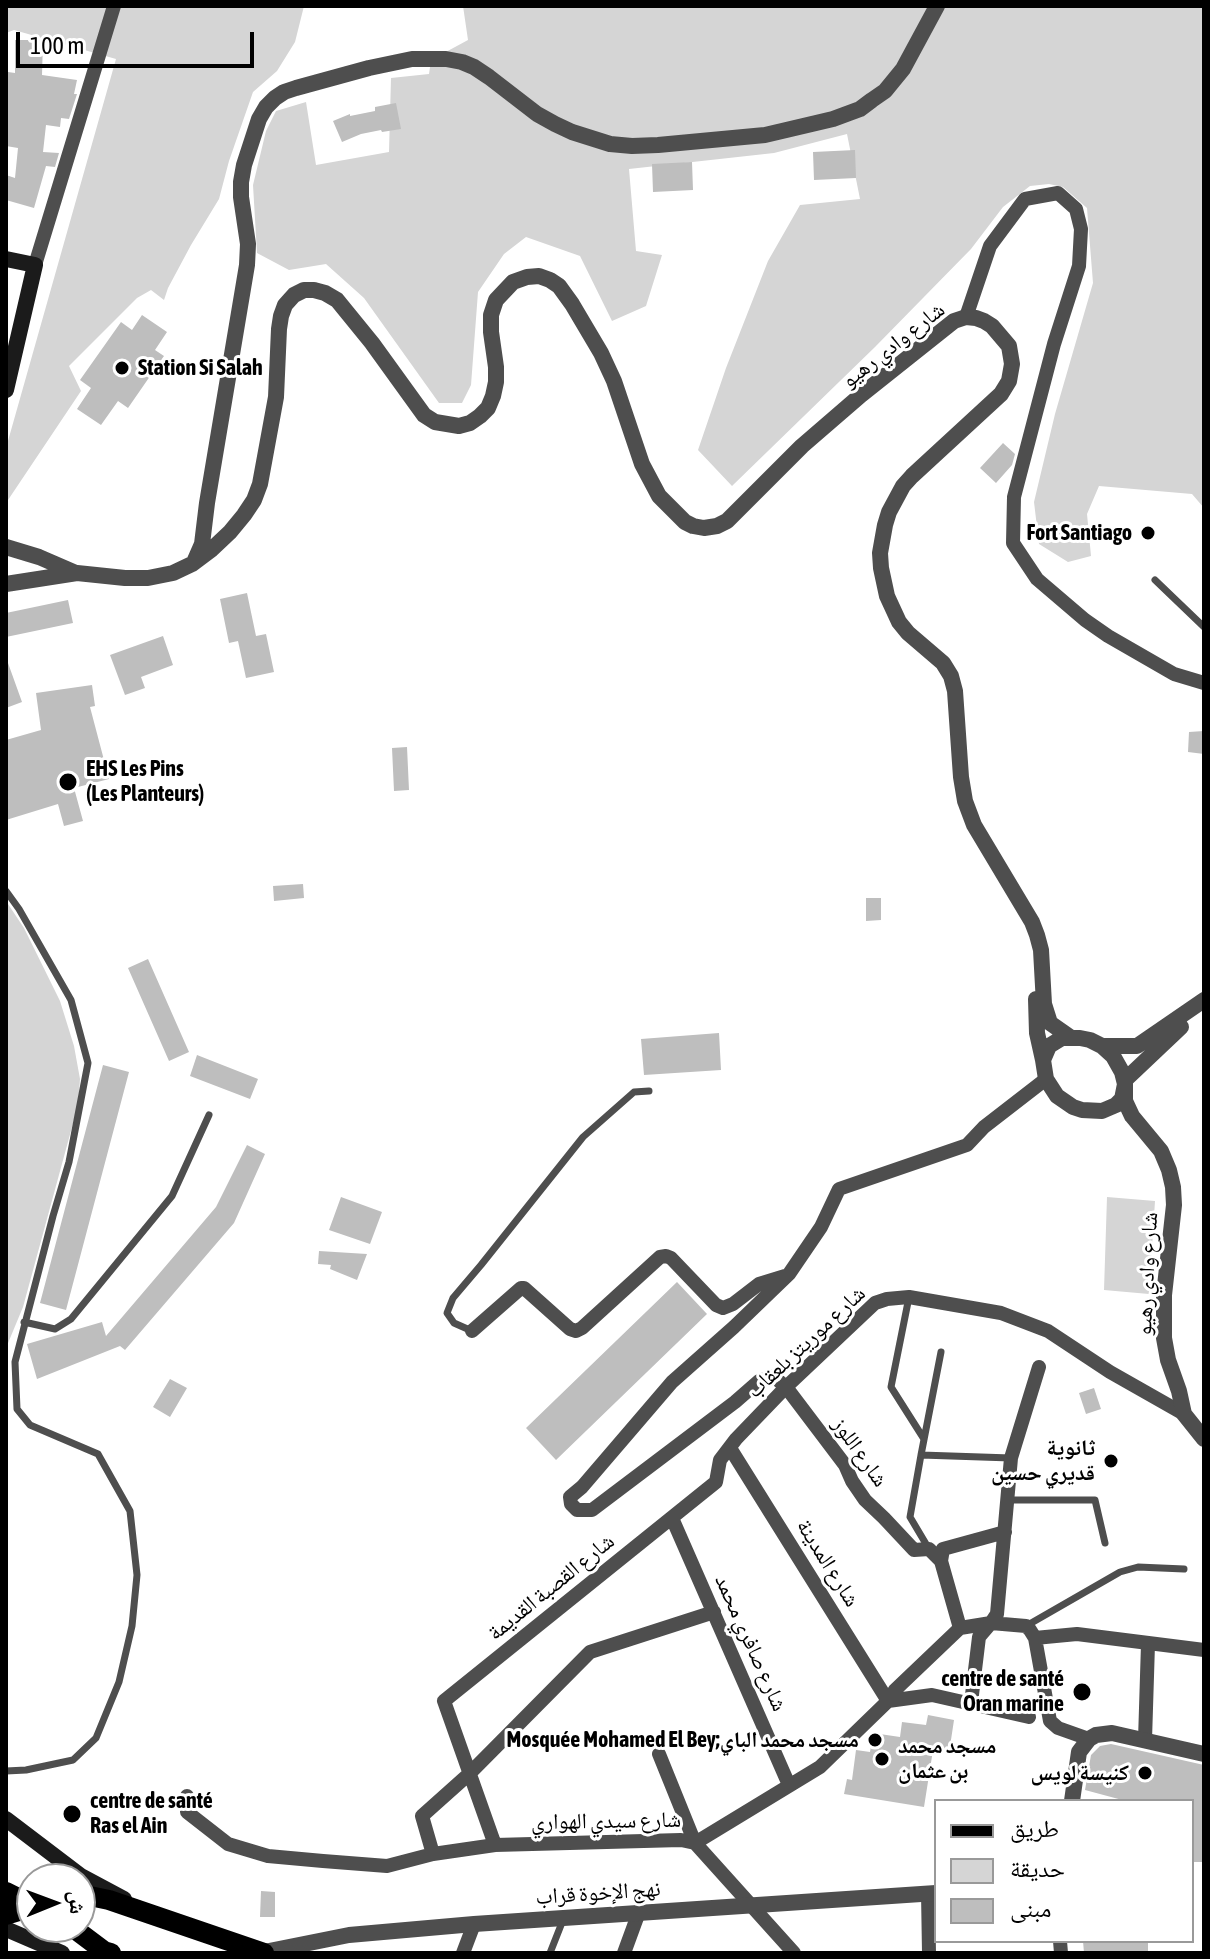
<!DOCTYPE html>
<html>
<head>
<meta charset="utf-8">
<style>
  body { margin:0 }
  #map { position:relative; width:1210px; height:1959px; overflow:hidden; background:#fff; font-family:"Asap Condensed","Noto Naskh Arabic",sans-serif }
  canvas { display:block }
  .frame { position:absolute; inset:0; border:8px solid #000; pointer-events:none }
  .legend { position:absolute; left:934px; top:1799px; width:260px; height:144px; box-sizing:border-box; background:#fff; border:2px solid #999; margin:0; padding:10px 14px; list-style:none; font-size:24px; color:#000 }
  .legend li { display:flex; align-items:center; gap:16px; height:40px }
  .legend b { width:40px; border:2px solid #999 }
  .north { position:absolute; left:16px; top:1863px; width:80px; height:80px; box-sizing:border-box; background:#fff; border:2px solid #999; border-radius:50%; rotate:89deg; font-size:22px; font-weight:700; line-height:32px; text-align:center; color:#000 }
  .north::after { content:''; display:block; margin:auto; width:28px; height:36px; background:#000; clip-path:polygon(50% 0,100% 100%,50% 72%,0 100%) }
  .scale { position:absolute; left:16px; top:32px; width:238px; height:36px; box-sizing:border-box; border:4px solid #000; border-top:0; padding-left:10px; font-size:24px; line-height:28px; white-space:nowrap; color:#000; -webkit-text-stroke:6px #fff; paint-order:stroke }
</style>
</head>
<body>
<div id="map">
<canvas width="1210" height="1959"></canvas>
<div class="frame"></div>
<ul class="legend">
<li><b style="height:10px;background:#000"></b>طريق</li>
<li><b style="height:22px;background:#d5d5d5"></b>حديقة</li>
<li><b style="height:22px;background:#bebebe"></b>مبنى</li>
</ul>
<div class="north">ش</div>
<div class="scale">100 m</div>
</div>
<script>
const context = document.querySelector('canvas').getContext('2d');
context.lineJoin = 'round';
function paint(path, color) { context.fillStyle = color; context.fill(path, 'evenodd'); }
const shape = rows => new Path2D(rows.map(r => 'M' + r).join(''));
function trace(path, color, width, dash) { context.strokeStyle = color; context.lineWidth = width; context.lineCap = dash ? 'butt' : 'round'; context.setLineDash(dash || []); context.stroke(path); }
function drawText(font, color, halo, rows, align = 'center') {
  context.font = font + ' "Asap Condensed","Noto Naskh Arabic",sans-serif'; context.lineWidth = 6; context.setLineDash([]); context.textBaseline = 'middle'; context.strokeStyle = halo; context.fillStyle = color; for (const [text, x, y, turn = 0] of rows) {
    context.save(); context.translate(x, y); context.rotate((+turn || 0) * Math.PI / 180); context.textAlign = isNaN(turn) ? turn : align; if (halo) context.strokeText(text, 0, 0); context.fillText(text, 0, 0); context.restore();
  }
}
paint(shape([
  [6,6,304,6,295,42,277,71,253,92,229,161,219,199,191,245,168,288,164,300,151,290,137,298,69,366,81,391,6,503,6,448,116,59,14,30,6,33],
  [463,6,1204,6,1204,508,1192,494,1099,486,1087,514,1091,556,1068,562,1039,544,1034,502,1055,414,1093,283,1087,208,1063,187,1049,184,1030,186,1003,207,971,249,875,347,732,486,698,450,726,368,768,261,800,205,860,199,847,134,774,153,629,169,636,251,662,255,646,306,612,321,580,256,526,237,504,254,478,292,471,385,462,403,439,403,364,298,326,264,289,270,257,253,253,185,266,131,276,111,306,102,316,165,389,152,391,78,429,74,431,60,468,40],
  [6,901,24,928,60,1001,74,1046,80,1079,78,1105,23,1307,6,1348],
  [1107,1197,1155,1201,1149,1294,1104,1290]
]), '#d5d5d5');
paint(shape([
  [15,40,43,40,42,75,77,80,74,94,77,94,69,119,61,118,60,127,46,125,43,152,59,153,55,167,46,166,34,208,6,200,6,175,15,178,18,148,6,146,6,87,8,72,15,73],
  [396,103,401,129,382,132,381,130,361,134,342,142,333,121,350,114,350,116,375,111,375,107],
  [855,150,856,178,814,180,813,152],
  [692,162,693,190,653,192,652,164],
  [142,315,167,332,155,350,164,356,128,408,118,401,101,425,77,409,91,388,80,380,121,322,132,330],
  [1003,443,1015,454,1012,465,996,483,980,468],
  [247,593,256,636,266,634,274,672,246,678,238,641,229,643,220,599],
  [68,600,73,623,6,637,6,613],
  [163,636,173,665,141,677,145,688,125,695,110,655],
  [6,663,8,663,22,702,6,708],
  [92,685,95,706,90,707,109,779,74,788,83,821,64,826,58,804,6,820,6,740,41,730,36,693],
  [1204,731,1204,754,1188,752,1189,732],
  [407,747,409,790,394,791,392,748],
  [303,884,304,898,274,901,273,886],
  [866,898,881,898,881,920,866,921],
  [148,959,189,1052,169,1061,128,968],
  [719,1033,721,1070,644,1075,641,1039],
  [197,1055,258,1079,250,1099,190,1076],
  [103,1065,129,1072,66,1310,40,1303],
  [247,1145,265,1154,234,1223,125,1350,120,1346,37,1379,27,1344,102,1322,106,1336,216,1207],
  [341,1197,382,1212,370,1244,329,1230],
  [319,1251,367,1254,357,1280,330,1269,331,1265,318,1264],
  [677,1282,707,1314,556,1460,526,1428],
  [170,1379,187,1388,170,1417,153,1407],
  [1094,1388,1101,1409,1086,1414,1079,1393],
  [928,1715,954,1720,949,1753,933,1750,924,1807,844,1794,847,1779,852,1780,856,1750,870,1752,873,1733,900,1737,902,1722,926,1725],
  [1111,1744,1204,1765,1204,1862,1192,1862,1192,1801,1126,1801,1085,1790,1091,1755,1100,1746],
  [261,1891,275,1892,275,1917,260,1917],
  [1083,1941,1148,1941,1148,1953,1084,1953]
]), '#bebebe');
trace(shape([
  [1155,580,1204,627],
  [6,891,19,909,71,1000,88,1063,69,1162,53,1216,15,1362,17,1409,30,1425,98,1454,130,1511,137,1575,132,1626,119,1682,96,1738,73,1760,26,1770,6,1771],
  [909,1297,891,1387,924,1439],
  [24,1322,55,1329,71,1319,172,1196,209,1115],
  [472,1331,454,1323,447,1313,453,1298,481,1265,583,1137,634,1092,649,1091],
  [941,1352,921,1455,1011,1458],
  [921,1455,910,1517,929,1549],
  [1007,1500,1095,1500,1105,1543],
  [1026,1626,1120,1572,1138,1567,1184,1569],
  [550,1953,563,1920]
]), '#4e4e4e', 7);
trace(shape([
  [35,265,114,6],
  [966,317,990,246,1025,199,1058,193,1076,209,1081,229,1079,266,1054,344,1014,497,1013,543,1037,579,1085,620,1108,636,1174,674,1204,683],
  [472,1331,521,1288,524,1288,570,1329,576,1331,582,1328,660,1257,666,1256,671,1258,716,1305,723,1308,733,1304,759,1284,785,1276],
  [730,1448,888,1701,932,1695,1029,1717],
  [672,1518,789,1785],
  [941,1561,929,1549,914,1550,884,1518,865,1500,852,1481,845,1465,786,1387,773,1376,759,1381,735,1402,592,1510,577,1510,571,1504,570,1497,582,1487,672,1382,734,1327,789,1274,821,1227,839,1189,967,1145,984,1127,1046,1079],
  [960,1628,941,1561,943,1549,1005,1532],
  [1035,1638,1077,1634,1204,1650],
  [971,1703,979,1637,991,1623,997,1614,1011,1458,1039,1367],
  [1145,1740,1148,1644],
  [659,1754,695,1843,794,1953],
  [187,1796,187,1812,228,1844,268,1856,323,1861,387,1866,433,1854,495,1845,681,1840,695,1843,820,1767,888,1701,895,1690,960,1628,991,1623,1026,1626,1030,1630,1035,1638,1050,1721,1058,1728,1089,1739],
  [495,1845,444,1701,716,1482,720,1460,736,1439,786,1387,875,1303,887,1299,909,1297,1001,1313,1048,1331,1110,1372,1184,1414],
  [433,1854,422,1816,469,1774,590,1652,714,1612],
  [928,1893,929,1953],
  [1060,1941,1061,1953],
  [463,1953,474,1924],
  [624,1953,639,1912]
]), '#4e4e4e', 14);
trace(shape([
  [6,547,39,557,76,573],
  [195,560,202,544,207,503,247,265,248,244,241,197,241,182,244,165,259,119,266,107,275,98,284,92,296,88,369,68,412,59,446,59,462,62,474,67,489,77,537,114,555,124,572,132,610,144,632,146,658,145,765,135,833,119,860,109,872,100,885,91,903,69,937,6],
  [6,584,77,573,125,578,148,578,173,573,192,564,212,549,230,532,244,515,254,500,260,484,276,397,279,329,281,316,285,305,294,295,304,290,314,290,325,293,337,300,372,343,424,415,435,422,459,426,470,423,480,416,488,408,493,396,496,382,496,367,491,332,491,315,496,300,513,282,527,277,539,276,550,280,559,286,572,304,601,353,614,381,642,464,659,496,685,522,693,526,704,528,717,526,727,521,802,446,861,395,954,321,966,317,976,318,984,321,992,326,1009,346,1012,364,1009,381,1001,394,912,476,903,486,889,512,885,525,880,553,881,568,887,596,899,622,908,633,943,663,951,676,955,691,961,777,965,801,974,825,1032,922,1037,935,1041,950,1044,1004,1050,1023,1070,1037],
  [1036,999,1037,1033,1043,1060],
  [1062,1038,1080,1038,1090,1040,1102,1046,1113,1056,1122,1072,1125,1084,1122,1099,1116,1105,1102,1111,1082,1110,1073,1107,1057,1096,1046,1079,1043,1060,1049,1046,1062,1038],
  [1102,1046,1137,1046,1204,1000],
  [1125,1080,1181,1027],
  [1125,1084,1125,1101,1132,1116,1161,1151,1169,1170,1173,1187,1174,1205,1164,1295,1164,1338,1168,1360,1179,1391,1184,1414,1204,1439],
  [1072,1801,1079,1752,1089,1739,1096,1735,1112,1733,1204,1754],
  [264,1952,349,1935,474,1924,936,1893]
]), '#4e4e4e', 16);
trace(shape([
  [6,259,35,265,6,390],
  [6,1819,81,1876,124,1899],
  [6,1929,62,1953]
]), '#1b1b1b', 16);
trace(shape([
  [6,1892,32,1905],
  [80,1894,109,1900,264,1953],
  [6,1915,32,1907],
  [72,1927,104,1951,111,1953]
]), '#000', 20);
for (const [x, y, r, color] of [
  [122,368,8,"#000"],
  [1148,533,8,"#000"],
  [68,782,10,"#000"],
  [1111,1461,8,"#000"],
  [1082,1692,10,"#000"],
  [875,1740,8,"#000"],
  [882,1759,8,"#000"],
  [1145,1773,8,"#000"],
  [72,1814,10,"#000"]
]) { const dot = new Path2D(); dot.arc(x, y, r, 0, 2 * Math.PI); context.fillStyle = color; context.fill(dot); trace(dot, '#fff', 3); }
drawText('22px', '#000', '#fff', [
  ["شارع وادي رهيو",893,345,-38],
  ["شارع وادي رهيو",1147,1274,-87],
  ["شارع موريتز بلعقاب",806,1342,-43],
  ["شارع اللوز",860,1452,55],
  ["شارع المدينة",828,1563,58],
  ["شارع القصبة القديمة",551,1587,-39],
  ["شارع صافري محمد",751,1643,66],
  ["شارع سيدي الهواري",606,1821,-1],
  ["نهج الإخوة قراب",598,1893,-4]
]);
drawText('bold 22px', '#000', '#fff', [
  ["Station Si Salah",138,368,"left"],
  ["Fort Santiago",1132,533],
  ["EHS Les Pins",86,769,"left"],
  ["(Les Planteurs)",86,794,"left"],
  ["ثانوية",1095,1448],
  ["قديري حسين",1095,1473],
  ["centre de santé",1064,1679],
  ["Oran marine",1064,1704],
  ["Mosquée Mohamed El Bey;مسجد محمد الباي",859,1740],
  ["مسجد محمد",898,1746,"left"],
  ["بن عثمان",898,1771,"left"],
  ["كنيسة لويس",1129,1773],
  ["centre de santé",90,1801,"left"],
  ["Ras el Ain",90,1826,"left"]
], 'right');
</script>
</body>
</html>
